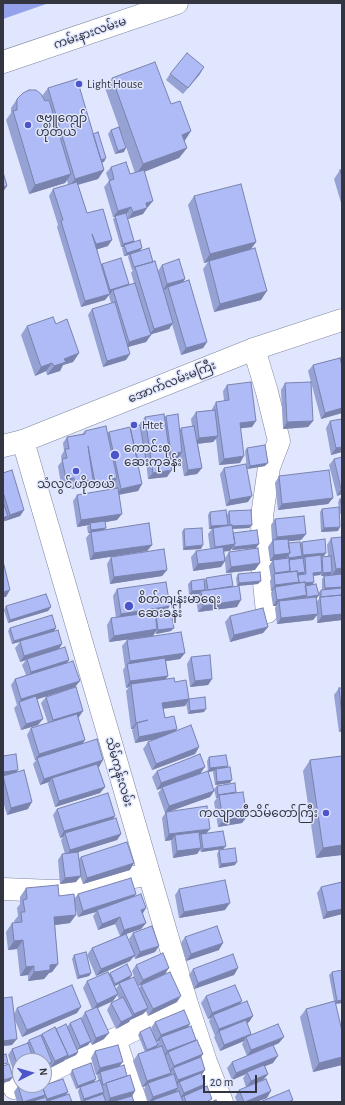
<!DOCTYPE html>
<html>
<head>
<meta charset="utf-8">
<style>
  body { margin:0 }
  #map { position:relative; width:345px; height:1105px; overflow:hidden; background:#e0e6fd; font-family:"Alegreya Sans",sans-serif }
  canvas { display:block }
  .frame { position:absolute; inset:0; border:4px solid #333641; pointer-events:none }
  .north { position:absolute; left:12px; top:1053px; width:40px; height:40px; box-sizing:border-box; background:#e0e6fd; border:1px solid #9ba0b2; border-radius:50%; rotate:84deg; font-size:11px; font-weight:700; line-height:16px; text-align:center; color:#333641 }
  .north::after { content:''; display:block; margin:auto; width:14px; height:18px; background:#4b54c9; clip-path:polygon(50% 0,100% 100%,50% 72%,0 100%) }
  .scale { position:absolute; left:203px; top:1075px; width:54px; height:18px; box-sizing:border-box; border:2px solid #333641; border-top:0; padding-left:5px; font-size:12px; line-height:14px; white-space:nowrap; color:#333641; -webkit-text-stroke:3px #e0e6fd; paint-order:stroke }
</style>
</head>
<body>
<div id="map">
<canvas width="345" height="1105"></canvas>
<div class="frame"></div>
<div class="north">N</div>
<div class="scale">20 m</div>
</div>
<script>
const context = document.querySelector('canvas').getContext('2d');
context.lineJoin = 'round';
function paint(path, color) { context.fillStyle = color; context.fill(path, 'evenodd'); }
const shape = rows => new Path2D(rows.map(r => 'M' + r).join(''));
function trace(path, color, width, dash) { context.strokeStyle = color; context.lineWidth = width; context.lineCap = dash ? 'butt' : 'round'; context.setLineDash(dash || []); context.stroke(path); }
function drawText(font, color, halo, rows, align = 'center') {
  context.font = font + ' "Alegreya Sans","Noto Sans Myanmar",sans-serif'; context.lineWidth = 3; context.setLineDash([]); context.textBaseline = 'middle'; context.strokeStyle = halo; context.fillStyle = color; for (const [text, x, y, turn = 0] of rows) {
    context.save(); context.translate(x, y); context.rotate((+turn || 0) * Math.PI / 180); context.textAlign = isNaN(turn) ? turn : align; if (halo) context.strokeText(text, 0, 0); context.fillText(text, 0, 0); context.restore();
  }
}
paint(shape([
  [3,3,49,3,3,19]
]), '#93a2eb');
const street = shape([
  [254,349,267,392,279,441,269,467,262,516,263,573,267,612],
  [23,441,187,1004,206,1062,222,1102],
  [3,889,53,891,74,890,148,874],
  [115,1039,136,1102],
  [44,1074,187,1004],
  [14,1088,21,1085]
]);
const secondary = shape([
  [3,62,177,3],
  [3,446,23,441,254,349,342,320]
]);
trace(street, '#8187a1', 23);
trace(secondary, '#8187a1', 23);
trace(street, '#fff', 22);
trace(secondary, '#fff', 22);
paint(shape([
  [170,74,200,74,183,94,166,80],
  [112,78,184,141,187,148,179,158,144,172,148,207,147,207,147,208,143,214,128,219,127,213,126,213,134,241,133,242,140,251,153,262,158,271,162,265,185,279,183,282,207,342,203,348,181,355,172,324,169,329,150,334,151,335,146,342,128,347,126,360,103,367,88,315,92,309,111,303,109,296,110,295,109,295,105,300,81,307,57,227,58,225,49,196,53,189,68,185,67,180,65,183,29,194,6,120,11,113,11,108,17,99,42,96,48,88,93,134,104,162,102,162,104,170,98,179,78,185,87,213,108,246,97,249,101,265,102,264,128,285,134,283,131,273,133,270,132,270,128,257,129,255,124,256,122,248,123,247,121,247,113,219,115,217,113,217,104,187,109,181,106,173,111,167,130,174,135,173,122,135,124,152,115,154,108,134,111,130,119,127,105,88],
  [340,170,342,170,342,206,334,179],
  [194,196,256,242,251,249,261,300,214,312,203,269,208,262,204,263,188,205],
  [56,324,79,353,73,362,63,365,60,371,47,375,46,371,35,376,21,335,27,326],
  [342,355,342,413,321,419,308,371,313,365,340,358],
  [285,383,313,421,308,427,283,429,281,390],
  [227,385,252,427,241,428,240,463,219,465,216,439,213,442,198,444,202,468,197,474,184,476,180,456,178,459,170,460,167,477,148,479,146,461,144,463,138,464,142,484,138,491,119,495,117,520,105,522,104,530,152,545,147,551,90,560,86,538,90,533,88,533,87,527,89,525,77,527,73,501,77,495,115,489,114,483,112,485,91,489,90,484,88,486,71,489,69,484,61,485,58,466,62,461,61,456,64,451,63,443,67,437,82,434,85,431,107,434,109,432,143,443,140,423,145,417,165,417,166,416,180,430,181,428,192,426,191,419,196,412,212,410,212,409,216,402,224,401,223,391],
  [330,421,342,452,331,455,326,428],
  [247,448,265,466,247,469,245,451],
  [334,459,342,494,337,496,329,465],
  [224,468,248,502,226,506,220,474],
  [3,473,24,510,20,516,5,521,5,520,3,523],
  [279,476,333,498,328,504,278,510,275,483],
  [340,499,342,499,342,514,340,514,338,502],
  [322,509,338,531,321,532,320,512],
  [229,511,252,525,249,528,232,529,233,533,256,548,232,550,232,548,230,551,224,551,225,558,229,552,255,570,226,573,225,561,221,567,193,571,191,557,196,551,210,549,208,534,212,529,209,529,208,515,210,512,227,515],
  [275,519,306,534,301,540,288,541,288,543,301,543,302,542,324,556,321,557,321,558,322,557,328,556,327,545,331,538,342,574,342,620,317,623,317,615,313,620,277,624,275,608,276,606,273,606,271,593,272,591,271,591,270,581,271,579,269,566,272,561,270,561,268,547,272,541,271,525],
  [321,574,321,576,324,576,322,579,322,590,321,590,318,593,312,585,313,576,320,575],
  [319,595,319,599,316,602,316,599],
  [184,529,201,549,183,550,182,532],
  [111,557,167,570,162,576,110,584,107,564],
  [238,574,258,584,237,586,236,578],
  [206,578,233,586,232,587,237,607,198,612,196,598,199,594,189,595,188,584,191,581,204,581],
  [117,589,170,606,165,612,171,631,156,634,155,632,153,636,109,642,107,625,111,618,116,618,113,596],
  [6,606,51,607,48,611,8,623,4,610],
  [230,616,268,627,263,633,230,642,225,622],
  [10,628,56,628,54,631,62,644,59,649,69,660,67,662,75,687,37,699,38,725,21,730,14,708,17,705,11,685,15,679,26,675,22,665,26,660,20,662,15,648,20,642,12,644,8,631],
  [127,640,185,653,180,659,166,661,168,676,166,679,175,682,189,699,204,712,188,714,186,703,185,706,163,709,165,718,175,732,199,747,195,754,152,770,143,749,148,742,157,739,135,743,132,730,133,729,131,729,126,691,129,687,126,688,123,670,125,667,122,646],
  [191,657,212,679,208,685,190,687,187,664],
  [339,688,342,688,342,731,339,732,334,695],
  [46,697,83,711,78,717,83,744,99,767,98,767,105,787,100,793,55,807,48,784,49,782,40,785,33,764,36,760,35,760,27,735,31,728,48,723,41,703],
  [3,756,17,772,28,809,7,815,3,801,3,776,8,775,3,775],
  [342,756,342,855,316,858,303,771,310,760],
  [209,757,227,767,230,783,215,785,213,772,214,771,208,772,207,761],
  [157,771,200,774,214,791,210,797,168,812,207,833,226,846,223,849,201,852,200,850,197,854,173,858,171,841,172,840,165,841,162,818,166,812,165,813,158,793,162,788,157,790,152,777],
  [217,786,236,792,236,793,242,823,218,827,214,802,217,798,216,798,214,789],
  [57,809,113,819,121,834,117,840,77,852,79,859,81,857,130,870,83,884,80,876,76,882,60,884,58,860,62,854,65,854,61,840,63,837,60,838,53,815],
  [219,850,235,865,219,868,217,854],
  [342,882,342,914,323,919,317,893,321,887],
  [26,888,74,899,78,894,134,897,143,914,146,923,141,929,126,934,131,945,129,939,133,933,159,946,155,952,135,959,134,956,130,961,96,976,87,955,92,948,120,936,115,924,98,930,93,916,96,912,78,917,75,907,70,923,55,925,58,964,52,972,49,973,44,979,28,981,28,975,20,976,17,949,8,950,6,932,12,923,15,923,14,921,18,916,17,908,20,904,20,897],
  [179,889,225,910,179,918,175,895],
  [185,937,219,950,186,961,181,943],
  [74,955,91,973,89,976,77,979,72,959],
  [136,965,165,974,177,1002,148,1016,146,1011,143,1014,130,1020,129,1022,116,1029,107,1010,111,1003,119,999,117,995,113,1001,98,1008,104,1039,92,1045,90,1042,88,1045,77,1050,78,1052,76,1055,65,1060,64,1061,50,1068,49,1066,47,1069,44,1070,44,1061,20,1061,20,1081,17,1082,8,1055,12,1049,26,1044,29,1040,41,1036,42,1034,56,1029,67,1027,70,1023,81,1019,85,1012,92,1009,83,988,87,981,109,974,110,973,130,978,139,988,141,985,154,979,138,986,132,971],
  [119,984,116,989,115,986],
  [238,968,234,975,194,989,189,975,193,969],
  [332,972,342,1003,335,1004,342,1031,342,1065,313,1072,300,1017,306,1009,334,1001,329,975],
  [206,996,242,1001,239,1004,253,1016,249,1022,247,1023,249,1036,279,1043,273,1046,273,1063,265,1066,268,1074,263,1080,246,1087,243,1078,246,1074,232,1080,227,1068,232,1062,247,1056,242,1044,244,1041,220,1051,214,1037,216,1035,215,1036,209,1021,211,1018,208,1019,201,1003],
  [3,998,14,1014,17,1008,77,1013,22,1037,14,1018,12,1045,3,1046],
  [155,1022,188,1027,196,1040,195,1041,203,1054,200,1057,202,1075,205,1084,202,1089,211,1102,148,1102,144,1089,146,1086,142,1087,133,1061,138,1054,145,1052,138,1035,140,1032,157,1044,159,1041,156,1042,151,1028],
  [95,1051,119,1067,134,1102,81,1102,78,1091,80,1087,76,1089,70,1074,72,1070,94,1082,84,1086,99,1081,97,1076,99,1074,96,1075,91,1058],
  [18,1086,42,1086,68,1092,66,1095,72,1102,17,1102,14,1092],
  [239,1090,267,1098,256,1102,237,1102,235,1097]
]), '#96a1d4');
paint(shape([
  [204,67,200,74,183,94,188,88],
  [191,131,184,142,182,135],
  [126,148,124,152,115,154,118,151],
  [187,148,179,158,136,175,143,164],
  [106,158,104,162,95,164,98,161],
  [104,170,98,179,69,187,75,179],
  [71,174,65,183,29,194,35,185],
  [7,186,3,192,3,187],
  [153,201,148,207,141,209,146,203],
  [131,207,127,213,113,217,118,211],
  [147,208,143,214,128,219,133,212],
  [112,240,108,246,92,251,96,244],
  [134,241,132,244,124,245,123,247,121,247,123,244],
  [256,242,250,250,209,261,208,262,204,263,210,254],
  [142,248,139,252,130,254,129,255,124,256,127,253],
  [185,279,181,285,168,287,166,289,163,290,167,284],
  [129,284,124,290,113,290,105,300,81,307,85,301,106,295,110,290],
  [267,291,261,300,214,312,220,304],
  [173,323,169,329,149,335,154,329],
  [151,335,146,342,124,348,129,342],
  [207,342,203,348,181,355,186,348],
  [79,353,73,362,63,365,60,371,47,375,54,366,64,359],
  [130,354,126,360,103,367,107,361],
  [52,363,46,371,35,376,41,367],
  [342,408,342,413,321,419,325,413],
  [256,421,252,427,235,429,240,423],
  [313,421,308,427,283,429,287,422],
  [218,436,213,442,194,444,199,438],
  [342,447,342,452,331,455,336,448],
  [182,452,178,459,166,460,171,454],
  [244,456,240,463,219,465,224,459],
  [146,460,144,463,134,465,136,461],
  [268,463,265,466,247,469,250,466],
  [202,468,197,474,184,476,188,470],
  [172,470,167,477,148,479,153,473],
  [74,478,69,484,61,485,66,479],
  [117,478,112,485,91,489,95,483],
  [93,480,88,486,71,489,75,483],
  [142,484,138,491,116,495,121,489],
  [341,489,342,489,342,494,337,496],
  [252,496,248,502,226,506,230,500],
  [333,498,328,504,278,510,282,504],
  [24,510,20,516,5,521,10,515],
  [122,514,117,520,90,525,90,523,89,525,77,527,81,520],
  [8,516,3,523,3,518],
  [228,525,225,528,213,528,212,529,209,529,211,526],
  [252,525,249,528,228,529,230,526],
  [340,527,338,531,321,532,324,528],
  [106,528,103,531,91,532,90,533,88,533,91,530],
  [306,534,301,540,272,543,277,537],
  [235,544,230,551,211,553,215,547],
  [259,544,256,548,232,550,234,547],
  [152,545,147,551,90,560,94,553],
  [203,545,201,549,183,550,185,547],
  [290,553,285,560,273,560,272,561,270,561,274,555],
  [326,553,324,556,305,558,305,557,304,558,301,559,303,555],
  [302,556,300,559,288,561,289,558],
  [225,561,221,567,193,571,198,564],
  [260,563,255,570,226,573,231,567],
  [342,568,342,574,331,576,336,569],
  [167,570,162,576,110,584,114,577],
  [290,571,286,577,274,574,271,579,275,573],
  [305,572,302,576,290,574],
  [322,572,320,575,311,576,313,573],
  [332,572,330,575,321,576,323,573],
  [261,581,258,584,237,586,239,583],
  [299,582,294,589,275,587,272,591,271,591,275,585],
  [314,582,312,586,296,587,299,584],
  [342,587,342,588,323,592,325,588],
  [10,590,6,597,3,597,3,592],
  [205,590,202,593,201,591,199,594,189,595,192,591],
  [307,595,302,602,279,601,276,606,273,606,277,600],
  [319,595,316,599,305,600,307,597],
  [241,600,237,607,198,612,203,606],
  [170,606,165,612,116,620,121,614],
  [51,607,48,611,8,623,10,620],
  [318,614,313,620,277,624,281,618],
  [342,614,342,620,317,623,322,616],
  [268,627,263,633,230,642,234,635],
  [56,628,54,631,12,644,14,641],
  [174,628,171,631,156,634,158,630],
  [157,629,153,636,109,642,114,636],
  [62,644,58,650,27,659,26,660,20,662,24,656],
  [185,653,180,659,128,667,127,665,130,661],
  [69,660,64,666,26,678,31,672],
  [168,676,163,682,131,684,129,687,126,688,130,681],
  [212,679,208,685,190,687,195,681],
  [80,681,75,687,20,705,19,703,21,699],
  [189,699,185,706,158,709,162,703],
  [206,709,204,712,188,714,190,711],
  [83,711,79,717,49,726,53,720],
  [43,719,38,725,21,730,26,724],
  [148,720,137,723,133,729,131,729,136,723],
  [342,727,342,731,339,732],
  [177,729,172,736,135,743,139,737],
  [85,740,81,746,37,758,36,760,35,760,39,754],
  [199,747,195,754,152,770,156,764],
  [103,760,99,767,53,781,52,778,49,782,40,785,44,779],
  [228,766,225,770,216,769,214,771,208,772,210,768],
  [205,767,200,774,157,790,161,783],
  [18,770,16,773,3,775,3,772],
  [232,780,230,783,215,785,217,782],
  [105,787,100,793,55,807,59,801],
  [214,791,210,797,165,813,169,806],
  [236,792,234,795,219,795,217,798,216,798,218,795],
  [32,802,28,809,7,815,11,808],
  [115,816,111,822,65,833,63,837,60,838,64,831],
  [247,817,242,823,218,827,223,820],
  [210,829,205,835,201,834,199,836,175,835,172,840,165,841,169,834],
  [121,834,117,840,66,856,70,850],
  [342,845,342,855,316,858,323,848],
  [226,846,223,849,201,852,203,849],
  [201,848,197,854,173,858,177,851],
  [237,862,235,865,219,868,221,864],
  [134,863,130,870,83,884,87,878],
  [81,876,76,882,60,884,65,878],
  [136,894,131,901,97,910,96,912,78,917,83,911],
  [230,903,225,910,179,918,184,912],
  [146,908,142,915,141,910],
  [342,909,342,914,323,919,327,912],
  [76,915,70,923,48,926,54,917],
  [120,917,115,924,98,930,102,924],
  [146,923,141,929,120,936,124,930],
  [23,940,17,949,8,950,14,941],
  [223,943,219,950,186,961,191,954],
  [159,946,155,952,135,959,140,952],
  [135,955,130,961,96,976,101,969],
  [58,964,52,972,49,973,44,979,28,981,34,972,50,965],
  [34,966,28,975,20,976,26,967],
  [169,968,165,974,138,986,143,980],
  [238,968,234,975,194,989,198,983],
  [91,973,89,976,77,979,79,976],
  [132,975,130,978,113,987,115,984],
  [118,994,113,1001,93,1010,97,1004],
  [181,996,177,1002,148,1016,153,1009],
  [342,1000,342,1003,334,1004,337,1001],
  [242,1001,237,1007,213,1015,211,1018,208,1019,212,1013],
  [81,1007,77,1013,22,1037,27,1030],
  [148,1008,143,1014,130,1020,129,1022,116,1029,121,1022,132,1016,134,1014],
  [253,1016,249,1022,220,1034,219,1031,215,1036,219,1029],
  [190,1024,186,1030,161,1037,159,1041,156,1042,161,1035],
  [109,1033,104,1039,92,1045,96,1038],
  [251,1034,247,1039,246,1037,244,1041,220,1051,224,1045],
  [284,1037,279,1043,247,1056,251,1050],
  [17,1039,12,1045,3,1046,3,1041],
  [196,1040,192,1046,168,1052,165,1057,163,1058,167,1051],
  [91,1041,88,1045,77,1050,80,1046],
  [158,1045,155,1049,145,1053,147,1050],
  [78,1052,76,1055,65,1060,67,1057],
  [203,1054,198,1061,173,1068,171,1072,169,1072,174,1066],
  [68,1055,64,1061,50,1068,55,1061],
  [278,1056,273,1063,248,1073,247,1072,246,1074,232,1080,236,1073],
  [342,1057,342,1065,313,1072,319,1063],
  [52,1062,47,1069,44,1070,44,1066],
  [123,1062,118,1068,100,1072,99,1074,96,1075,100,1068],
  [205,1070,201,1076,179,1082,176,1086,174,1087,178,1080],
  [171,1073,166,1079,148,1083,146,1086,142,1087,147,1081],
  [268,1074,263,1080,246,1087,251,1081],
  [13,1077,10,1081,3,1083,4,1080],
  [20,1077,20,1081,17,1082],
  [96,1079,94,1082,76,1089,78,1086],
  [205,1084,201,1090,184,1096,182,1098,179,1099,184,1093],
  [178,1088,174,1094,153,1100,152,1102,149,1102,153,1097],
  [135,1091,131,1098,116,1102,108,1102,110,1098],
  [271,1091,267,1098,256,1102,245,1102],
  [68,1092,65,1095,48,1101,47,1102,45,1102,47,1099],
  [104,1092,101,1095,82,1102,84,1099],
  [45,1095,41,1102,23,1102]
]), '#7a83ad');
const building = shape([
  [187,53,204,67,188,88,170,74,187,53],
  [155,62,171,104,180,101,191,131,182,135,187,148,143,164,112,78,155,62],
  [77,79,104,170,75,179,48,88,77,79],
  [29,90,36,90,41,94,45,101,49,100,71,174,35,185,13,111,17,110,17,99,23,93,29,90],
  [119,127,126,148,118,151,111,130,119,127],
  [98,132,106,158,101,160,93,134,98,132],
  [126,162,130,174,144,170,153,201,146,203,147,208,133,212,131,207,118,211,109,181,114,179,111,167,126,162],
  [340,170,342,170,342,177,340,170],
  [3,172,7,186,3,187,3,172],
  [77,182,87,213,103,209,112,240,96,244,92,234,110,294,85,301,61,221,63,220,53,189,77,182],
  [241,184,256,242,210,254,194,196,241,184],
  [126,213,134,241,123,244,115,216,126,213],
  [140,240,142,248,127,253,124,245,140,240],
  [149,248,153,262,134,267,130,254,149,248],
  [255,248,267,291,220,304,209,261,255,248],
  [121,258,129,284,110,290,102,264,121,258],
  [179,259,185,279,167,284,162,265,179,259],
  [155,261,173,323,154,329,135,267,155,261],
  [189,280,207,342,186,348,168,287,189,280],
  [135,283,151,335,129,342,113,290,135,283],
  [115,302,130,354,107,361,92,309,115,302],
  [53,317,56,324,67,319,79,353,64,359,66,362,54,366,52,363,41,367,27,326,53,317],
  [340,358,342,366,342,408,325,413,313,365,340,358],
  [251,382,256,421,240,423,244,456,224,459,216,402,229,400,227,385,251,382],
  [311,382,313,421,287,422,285,383,311,382],
  [215,410,218,436,199,438,196,412,215,410],
  [164,414,172,470,153,473,145,417,164,414],
  [178,414,182,452,171,454,166,416,178,414],
  [342,419,342,447,336,448,330,421,342,419],
  [140,425,146,460,138,461,130,427,140,425],
  [106,426,117,478,95,483,88,446,93,480,75,483,74,478,66,479,62,459,67,458,65,449,69,449,67,437,85,434,85,431,106,426],
  [194,426,202,468,188,470,181,428,194,426],
  [130,427,142,484,121,489,109,432,130,427],
  [265,445,268,463,250,466,247,448,265,445],
  [342,457,342,489,341,489,334,459,342,457],
  [246,464,252,496,230,500,224,468,246,464],
  [12,470,24,510,10,515,3,492,3,473,12,470],
  [329,470,333,498,282,504,279,476,329,470],
  [118,488,122,514,81,520,77,495,118,488],
  [340,499,342,499,342,508,340,499],
  [3,502,8,516,3,518,3,502],
  [339,507,340,527,324,528,322,509,339,507],
  [226,510,228,525,211,526,210,512,226,510],
  [251,510,252,525,232,526,232,525,230,525,229,511,251,510],
  [304,516,306,534,277,537,275,519,304,516],
  [105,521,106,528,91,530,90,523,105,521],
  [149,523,152,545,94,553,91,532,149,523],
  [232,525,235,544,215,547,213,528,232,525],
  [202,528,203,545,185,547,184,529,202,528],
  [257,530,259,544,234,547,234,544,235,544,233,533,257,530],
  [342,537,342,568,336,569,331,538,342,537],
  [288,539,290,553,274,555,273,540,288,539],
  [325,539,326,553,303,555,302,542,325,539],
  [300,542,302,556,289,558,288,555,290,553,288,543,300,542],
  [223,547,225,561,198,564,196,551,223,547],
  [258,548,260,563,231,567,229,552,258,548],
  [164,549,167,570,114,577,111,557,164,549],
  [321,555,322,572,313,573,314,582,305,583,305,582,299,583,298,575,306,574,305,557,321,555],
  [331,556,332,572,323,573,322,557,331,556],
  [289,558,290,571,275,573,273,560,289,558],
  [303,558,305,572,298,573,297,571,290,572,289,571,290,571,289,560,303,558],
  [3,561,10,590,3,592,3,561],
  [297,571,299,582,275,585,274,574,297,571],
  [260,572,261,581,239,583,238,574,260,572],
  [231,574,233,586,208,590,206,578,231,574],
  [342,574,342,587,325,588,324,576,342,574],
  [204,579,205,590,192,591,191,581,204,579],
  [166,582,170,606,121,614,117,589,166,582],
  [305,582,307,595,277,600,275,587,305,582],
  [316,584,319,595,307,597,305,586,316,584],
  [239,586,241,600,203,606,201,591,239,586],
  [342,588,342,595,321,597,321,590,342,588],
  [46,594,51,607,10,620,6,606,46,594],
  [342,595,342,614,322,616,320,597,342,595],
  [316,597,318,614,281,618,279,601,316,597],
  [263,608,268,627,234,635,230,616,263,608],
  [155,612,157,629,114,636,111,618,155,612],
  [171,612,174,628,158,630,156,614,171,612],
  [52,615,56,628,14,641,10,628,52,615],
  [58,630,62,644,24,656,20,641,58,630],
  [181,632,185,653,130,661,127,640,181,632],
  [65,647,69,660,31,672,27,659,65,647],
  [210,655,212,679,195,681,191,657,210,655],
  [165,658,168,676,130,681,127,664,165,658],
  [73,661,80,681,21,699,15,679,73,661],
  [174,678,175,682,186,680,189,699,162,703,165,718,174,716,177,729,139,737,137,723,148,720,136,723,131,684,174,678],
  [76,687,83,711,53,720,46,697,76,687],
  [339,688,342,688,342,716,339,688],
  [36,696,43,719,26,724,19,702,36,696],
  [205,697,206,709,190,711,189,699,205,697],
  [77,714,85,740,39,754,31,728,77,714],
  [191,725,199,747,156,764,148,742,191,725],
  [97,739,103,760,44,779,37,758,97,739],
  [16,754,18,770,3,772,3,756,16,754],
  [200,754,205,767,161,783,157,771,200,754],
  [226,755,228,766,210,768,209,757,226,755],
  [342,756,342,845,323,848,310,760,342,756],
  [97,764,105,787,59,801,52,778,97,764],
  [230,767,232,780,217,782,216,769,230,767],
  [24,770,32,802,11,808,3,776,24,770],
  [208,771,214,791,169,806,162,787,208,771],
  [235,783,236,792,218,795,217,786,235,783],
  [243,792,247,817,223,820,219,795,243,792],
  [108,793,115,816,64,831,57,809,108,793],
  [207,806,210,829,169,834,166,812,207,806],
  [116,818,121,834,70,850,65,833,116,818],
  [223,831,226,846,203,849,201,834,223,831],
  [199,832,201,848,177,851,175,835,199,832],
  [127,842,134,863,87,878,81,857,127,842],
  [235,848,237,862,221,864,219,850,235,848],
  [78,852,81,876,65,878,62,854,78,852],
  [131,878,136,894,83,911,78,894,131,878],
  [225,880,230,903,184,912,179,889,225,880],
  [342,882,342,909,327,912,321,887,342,882],
  [58,885,59,896,74,894,76,915,54,917,58,964,50,965,50,970,34,972,34,966,26,967,23,940,14,941,12,923,22,922,21,912,25,912,23,900,27,899,26,888,58,885],
  [141,894,146,908,141,910,146,923,124,930,120,917,102,924,97,910,141,894],
  [152,926,159,946,140,952,133,933,152,926],
  [217,926,223,943,191,954,185,937,217,926],
  [126,934,135,955,101,969,92,948,126,934],
  [86,952,91,973,79,976,74,955,86,952],
  [163,953,169,968,143,980,136,965,163,953],
  [233,954,238,968,198,983,193,969,233,954],
  [127,964,132,975,115,984,110,973,127,964],
  [342,970,342,1000,337,1001,332,972,342,970],
  [108,972,118,994,97,1004,87,981,108,972],
  [170,972,181,996,153,1009,141,985,170,972],
  [134,977,148,1008,134,1014,119,983,134,977],
  [72,985,81,1007,27,1030,17,1008,72,985],
  [235,985,242,1001,212,1013,206,996,235,985],
  [12,997,17,1039,3,1041,3,998,12,997],
  [123,997,133,1016,121,1022,111,1003,123,997],
  [247,1001,253,1016,219,1029,213,1015,247,1001],
  [335,1001,342,1031,342,1057,319,1063,306,1009,335,1001],
  [97,1007,109,1033,96,1038,85,1012,97,1007],
  [184,1010,190,1024,161,1035,155,1022,184,1010],
  [81,1018,91,1041,80,1046,70,1023,81,1018],
  [246,1020,251,1034,224,1045,219,1031,246,1020],
  [66,1024,78,1052,67,1057,68,1055,56,1029,66,1024],
  [278,1024,284,1037,251,1050,246,1037,278,1024],
  [191,1026,196,1040,167,1051,161,1037,191,1026],
  [55,1027,68,1055,55,1061,42,1034,55,1027],
  [150,1027,158,1045,147,1050,140,1032,150,1027],
  [41,1035,52,1062,44,1066,44,1061,38,1061,29,1040,41,1035],
  [197,1040,203,1054,174,1066,168,1052,197,1040],
  [28,1043,34,1061,20,1061,20,1072,12,1049,28,1043],
  [118,1045,123,1062,100,1068,95,1051,118,1045],
  [273,1045,278,1056,236,1073,232,1062,273,1045],
  [162,1046,171,1073,147,1081,138,1054,162,1046],
  [6,1054,8,1063,3,1064,3,1055,6,1054],
  [201,1057,205,1070,178,1080,173,1068,201,1057],
  [91,1063,96,1079,78,1086,72,1070,91,1063],
  [9,1064,13,1077,4,1080,3,1066,9,1064],
  [124,1065,127,1076,106,1083,105,1084,103,1085,100,1072,124,1065],
  [264,1065,268,1074,251,1081,247,1072,264,1065],
  [201,1073,205,1084,184,1093,179,1082,201,1073],
  [174,1074,178,1088,153,1097,148,1083,174,1074],
  [130,1075,135,1091,110,1098,106,1083,130,1075],
  [63,1079,68,1092,47,1099,42,1086,63,1079],
  [266,1079,271,1091,245,1102,244,1102,239,1090,266,1079],
  [100,1080,104,1092,84,1099,80,1087,100,1080],
  [22,1085,42,1085,45,1095,23,1102,18,1086,22,1085],
  [207,1086,212,1099,206,1102,186,1102,184,1096,207,1086],
  [289,1090,293,1100,288,1102,260,1102,289,1090],
  [179,1091,183,1102,154,1102,153,1100,179,1091],
  [69,1094,72,1102,48,1102,48,1101,69,1094],
  [103,1094,106,1102,84,1102,83,1101,103,1094],
  [132,1096,134,1102,111,1102,132,1096],
  [46,1097,47,1102,30,1102,46,1097],
  [216,1100,217,1102,211,1102,216,1100]
]);
paint(building, '#aebbf7');
trace(building, '#7a83ad', 1);
for (const [x, y, r, color] of [
  [79,84,4,"#4b54c9"],
  [28,125,4,"#4b54c9"],
  [134,425,4,"#4b54c9"],
  [115,455,5,"#4b54c9"],
  [76,471,4,"#4b54c9"],
  [129,606,5,"#4b54c9"],
  [326,813,4,"#4b54c9"]
]) { const dot = new Path2D(); dot.arc(x, y, r, 0, 2 * Math.PI); context.fillStyle = color; context.fill(dot); trace(dot, '#e0e6fd', 1.5); }
drawText('12px', '#333641', '#e0e6fd', [
  ["ကမ်းနားလမ်းမ",90,33,-19],
  ["အောက်လမ်းမကြီး",172,382,-22],
  ["သိမ်ကုန်းလမ်း",119,772,74]
]);
drawText('12px', '#333641', '#e0e6fd', [
  ["Light House",87,84],
  ["ဇဗ္မူကျော်",36,118],
  ["ဟိုတယ်",36,132],
  ["Htet",142,425],
  ["ကောင်းစု",124,448],
  ["ဆေးကုခန်း",124,462],
  ["သံလွင် ဟိုတယ်",76,484,"center"],
  ["စိတ်ကျန်းမာရေး",138,599],
  ["ဆေးခန်း",138,613],
  ["ကလျာဏီသိမ်တော်ကြီး",318,813,"right"]
], 'left');
</script>
</body>
</html>
